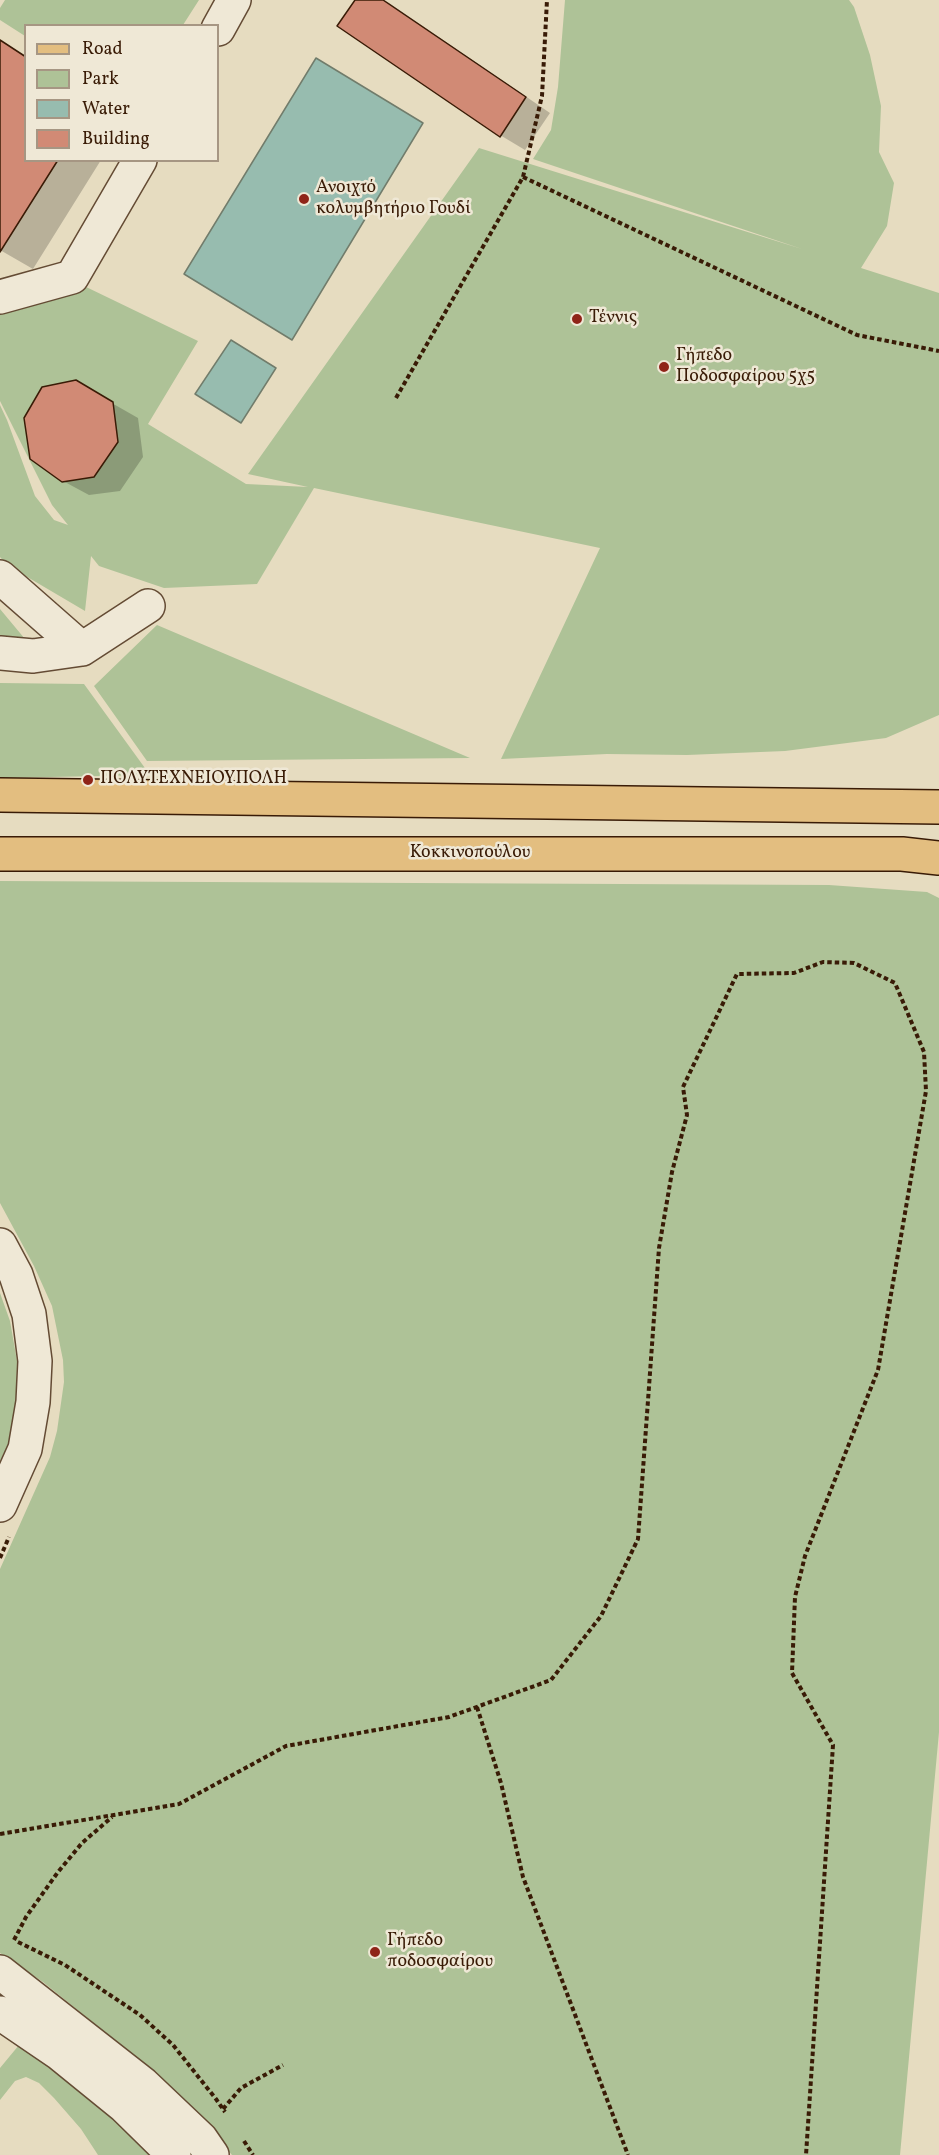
<!DOCTYPE html>
<html>
<head>
<meta charset="utf-8">
<style>
  body { margin:0 }
  #map { position:relative; width:939px; height:2155px; overflow:hidden; background:#e6dcc0; font-family:Vollkorn,serif }
  canvas { display:block }
  .legend { position:absolute; left:24px; top:24px; width:195px; height:138px; box-sizing:border-box; background:#efe8d6; border:2px solid #a69683; margin:0; padding:8px 10px; list-style:none; font-size:18px; color:#391b06 }
  .legend li { display:flex; align-items:center; gap:12px; height:30px }
  .legend b { width:30px; border:2px solid #a69683 }
</style>
</head>
<body>
<div id="map">
<canvas width="939" height="2155"></canvas>
<ul class="legend">
<li><b style="height:8px;background:#e3be80"></b>Road</li>
<li><b style="height:16px;background:#aec297"></b>Park</li>
<li><b style="height:16px;background:#97bcaf"></b>Water</li>
<li><b style="height:16px;background:#d18a75"></b>Building</li>
</ul>
</div>
<script>
const context = document.querySelector('canvas').getContext('2d');
context.lineJoin = 'round';
function paint(path, color) { context.fillStyle = color; context.fill(path, 'evenodd'); }
const shape = rows => new Path2D(rows.map(r => 'M' + r).join(''));
function trace(path, color, width, dash) { context.strokeStyle = color; context.lineWidth = width; context.lineCap = dash ? 'butt' : 'round'; context.setLineDash(dash || []); context.stroke(path); }
function drawText(font, color, halo, rows, align = 'center') {
  context.font = font + ' Vollkorn,serif'; context.lineWidth = 5; context.setLineDash([]); context.textBaseline = 'middle'; context.strokeStyle = halo; context.fillStyle = color; for (const [text, x, y, turn = 0] of rows) {
    context.save(); context.translate(x, y); context.rotate((+turn || 0) * Math.PI / 180); context.textAlign = isNaN(turn) ? turn : align; if (halo) context.strokeText(text, 0, 0); context.fillText(text, 0, 0); context.restore();
  }
}
paint(shape([
  [5,0,199,0,183,25,26,26,25,36,0,20,0,8],
  [565,0,849,0,854,7,870,55,881,106,879,152,894,183,887,226,861,268,939,293,939,715,886,738,785,751,687,755,607,754,501,759,600,548,314,488,257,584,164,588,99,566,91,556,85,611,7,565,0,557,0,405,7,420,35,496,54,520,68,525,52,505,0,401,0,312,82,285,198,341,148,424,246,484,308,487,248,474,479,148,802,249,533,159,551,130,558,87],
  [0,609,30,645,0,641],
  [157,625,470,758,147,761,94,686],
  [0,683,84,684,150,775,0,778],
  [0,881,829,885,927,892,939,898,939,1732,900,2155,232,2155,210,2129,154,2072,43,1982,0,1953,0,1569,50,1457,57,1431,64,1382,63,1360,52,1306,34,1266,0,1203],
  [0,1293,10,1321,17,1361,16,1400,9,1443,0,1461],
  [19,2045,51,2065,115,2118,150,2155,98,2155,81,2129,54,2098,39,2083,26,2077,15,2081,0,2100,0,2068]
]), '#aec297');
const water = shape([
  [316,58,423,123,292,340,184,274,316,58],
  [231,340,276,368,241,423,195,394,231,340]
]);
paint(water, '#97bcaf');
trace(water, '#717c6b', 1.5);
paint(shape([
  [356,0,383,0,389,3,550,113,525,150,500,135],
  [0,42,26,57,26,160,101,160,33,269,0,250],
  [75,382,138,418,143,457,120,491,89,495,63,481]
]), '#0003');
const building = shape([
  [355,0,383,0,526,97,500,137,337,26,355,0],
  [0,40,26,57,26,160,58,160,0,252,0,40],
  [76,380,113,402,118,442,94,477,62,482,30,459,24,418,42,387,76,380]
]);
paint(building, '#d18a75');
trace(building, '#391b06', 1.5);
const minor = shape([
  [218,29,234,0],
  [0,297,72,277,140,160],
  [0,577,82,649],
  [0,653,33,656,82,649,148,606],
  [0,1245,16,1275,29,1314,35,1361,33,1402,25,1449,0,1505],
  [0,1972,143,2084,201,2139,212,2155],
  [0,2013,60,2054,124,2106,174,2155]
]);
const major = shape([
  [0,795,939,807],
  [0,854,902,854,939,858]
]);
trace(minor, '#644b34', 36);
trace(major, '#391b06', 36);
trace(shape([
  [523,177,857,335,939,351],
  [396,398,523,177,542,96,547,0],
  [0,1558,9,1537],
  [477,1707,501,1783,523,1877,628,2155],
  [0,1834,179,1804,286,1746,449,1717,551,1680,601,1616,638,1539,659,1248,672,1172,687,1115,683,1087,737,974,794,973,823,962,854,963,895,983,924,1052,926,1091,878,1370,805,1556,795,1597,792,1673,833,1745,806,2155],
  [14,1940,26,1917,58,1872,82,1843,112,1817],
  [18,1942,65,1965,140,2015,173,2045,216,2099,225,2112],
  [223,2109,241,2088,283,2065],
  [244,2141,253,2155]
]), '#391b06', 4, [4.5, 3]);
trace(minor, '#efe8d6', 33);
trace(major, '#e3be80', 33);
for (const [x, y, r, color] of [
  [304,199,6,"#8f2418"],
  [577,319,6,"#8f2418"],
  [664,367,6,"#8f2418"],
  [88,780,6,"#8f2418"],
  [375,1952,6,"#8f2418"]
]) { const dot = new Path2D(); dot.arc(x, y, r, 0, 2 * Math.PI); context.fillStyle = color; context.fill(dot); trace(dot, '#efe8d6', 2); }
drawText('18px', '#391b06', '#efe8d6', [
  ["Ανοιχτό",316,189],
  ["κολυμβητήριο Γουδί",316,210],
  ["Τέννις",589,319],
  ["Γήπεδο",676,357],
  ["Ποδοσφαίρου 5χ5",676,378],
  ["ΠΟΛΥΤΕΧΝΕΙΟΥΠΟΛΗ",100,780],
  ["Γήπεδο",387,1942],
  ["ποδοσφαίρου",387,1963]
], 'left');
drawText('18px', '#391b06', '#efe8d6', [
  ["Κοκκινοπούλου",470,854]
]);
</script>
</body>
</html>
